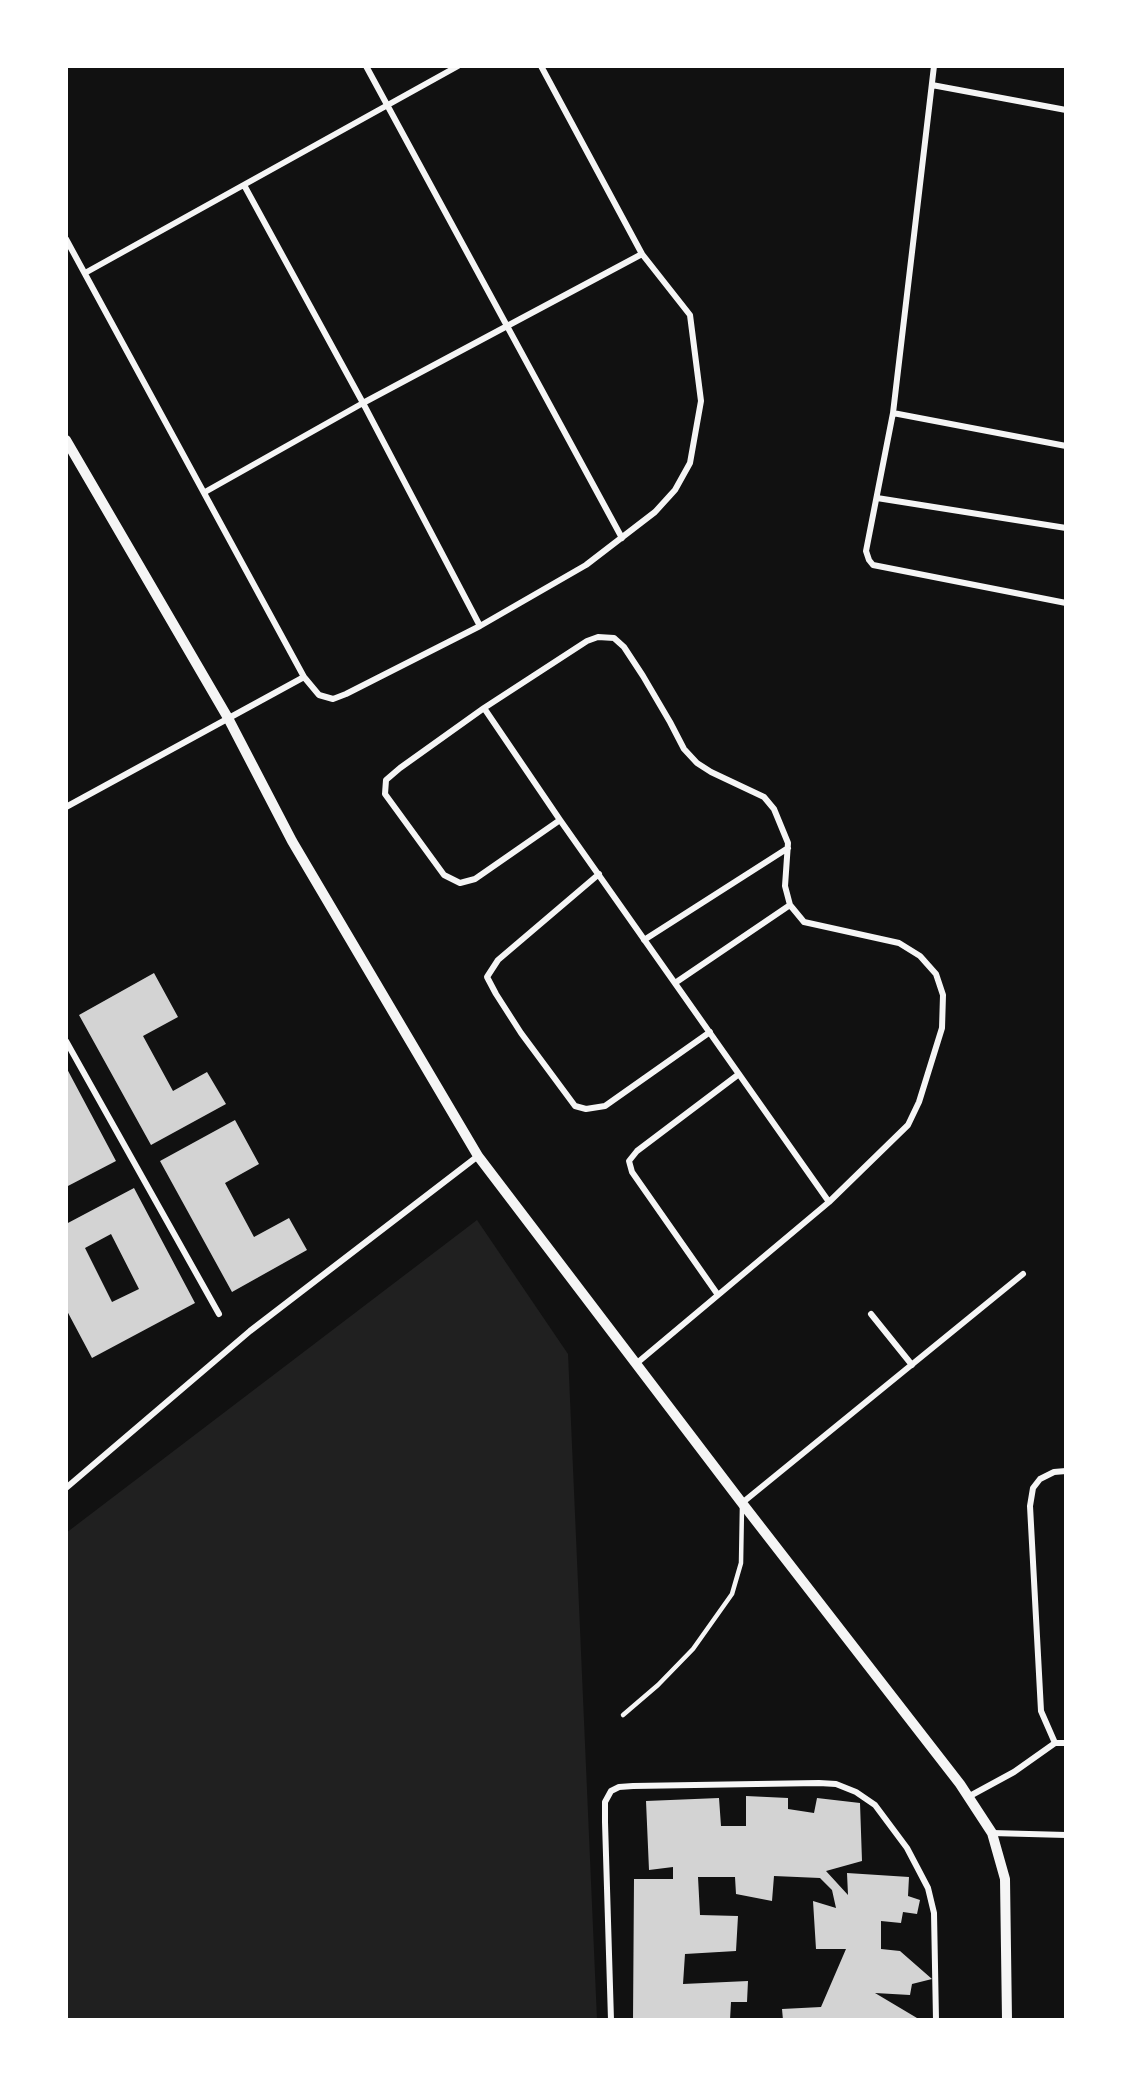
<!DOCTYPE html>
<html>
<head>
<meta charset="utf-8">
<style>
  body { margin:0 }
  #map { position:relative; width:1132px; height:2086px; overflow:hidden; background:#111; font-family:"Varela Round",sans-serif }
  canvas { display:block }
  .frame { position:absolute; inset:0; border:68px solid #fff; pointer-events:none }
</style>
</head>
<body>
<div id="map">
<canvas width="1132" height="2086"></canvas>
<div class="frame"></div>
</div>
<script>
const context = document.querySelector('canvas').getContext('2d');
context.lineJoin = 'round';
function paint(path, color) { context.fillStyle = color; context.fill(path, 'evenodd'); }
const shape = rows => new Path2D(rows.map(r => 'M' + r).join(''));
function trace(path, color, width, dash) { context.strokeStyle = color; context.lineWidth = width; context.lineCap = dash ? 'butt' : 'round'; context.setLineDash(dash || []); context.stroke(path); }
paint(shape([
  [477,1220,568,1354,597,2020,66,2020,66,1533]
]), '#202020');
paint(shape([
  [154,973,178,1017,143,1036,173,1091,207,1072,226,1104,151,1145,79,1015],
  [66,1067,116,1161,66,1187],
  [235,1120,259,1164,225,1183,254,1237,289,1218,307,1250,232,1292,160,1161],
  [134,1188,195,1303,92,1358,66,1309,66,1224],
  [111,1234,139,1289,112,1302,85,1248],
  [746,1796,788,1798,788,1809,814,1813,817,1798,860,1803,862,1861,826,1871,848,1895,847,1873,909,1877,908,1896,920,1900,917,1914,903,1912,901,1923,881,1921,881,1949,900,1951,932,1979,912,1984,910,1995,875,1993,917,2018,916,2020,783,2020,782,2009,821,2007,846,1949,816,1949,813,1901,836,1908,832,1890,820,1878,774,1876,772,1901,736,1894,735,1877,698,1877,700,1915,738,1916,736,1951,685,1954,683,1984,748,1981,747,2002,731,2002,730,2020,633,2020,634,1879,673,1879,673,1867,649,1870,646,1801,719,1798,721,1826,746,1826]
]), '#d3d3d3');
trace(shape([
  [623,1715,658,1685,693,1649,732,1594,741,1563,742,1506]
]), '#f5f5f5', 4.5);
trace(shape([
  [366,66,622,538],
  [934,66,893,413,866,551,869,560,873,565,1066,603],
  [932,85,1066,110],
  [244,185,363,403,480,626],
  [66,239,304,677,319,695,333,699,346,694,480,626,586,565,655,512,675,490,690,463,701,401,690,315,642,254,541,66],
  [85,273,458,66],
  [893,413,1066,446],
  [205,492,363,403,642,254],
  [877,498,1066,528],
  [484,708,560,820,829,1202],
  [66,807,304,677],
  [560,820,475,879,460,883,444,875,385,794,386,780,400,768,484,708,587,641,598,637,614,638,624,647,643,676,670,722,684,749,697,763,711,772,764,797,774,809,788,843,785,886,790,905,804,922,899,943,920,956,936,974,943,995,942,1028,919,1102,908,1125,829,1202,637,1363],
  [599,874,498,960,487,977,496,994,521,1033,575,1106,586,1109,605,1106,710,1032],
  [644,940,788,848],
  [675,983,790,905],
  [66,1041,219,1314],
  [718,1295,632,1172,629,1161,637,1151,739,1074],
  [871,1314,912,1365],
  [66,1488,250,1331,478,1156],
  [742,1503,1023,1274],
  [1055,1743,1041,1711,1030,1506,1033,1488,1040,1479,1054,1472,1066,1471],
  [968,1797,1014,1772,1055,1743,1066,1743],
  [992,1833,1066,1835],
  [611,2020,605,1822,605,1802,611,1791,619,1787,633,1786,819,1783,836,1784,856,1792,875,1805,907,1848,917,1867,928,1888,934,1913,936,2020]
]), '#f5f5f5', 6);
trace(shape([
  [66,440,228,718,292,841,478,1156,742,1503,960,1784,992,1833,1005,1879,1007,2020]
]), '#f5f5f5', 10);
</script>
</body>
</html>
